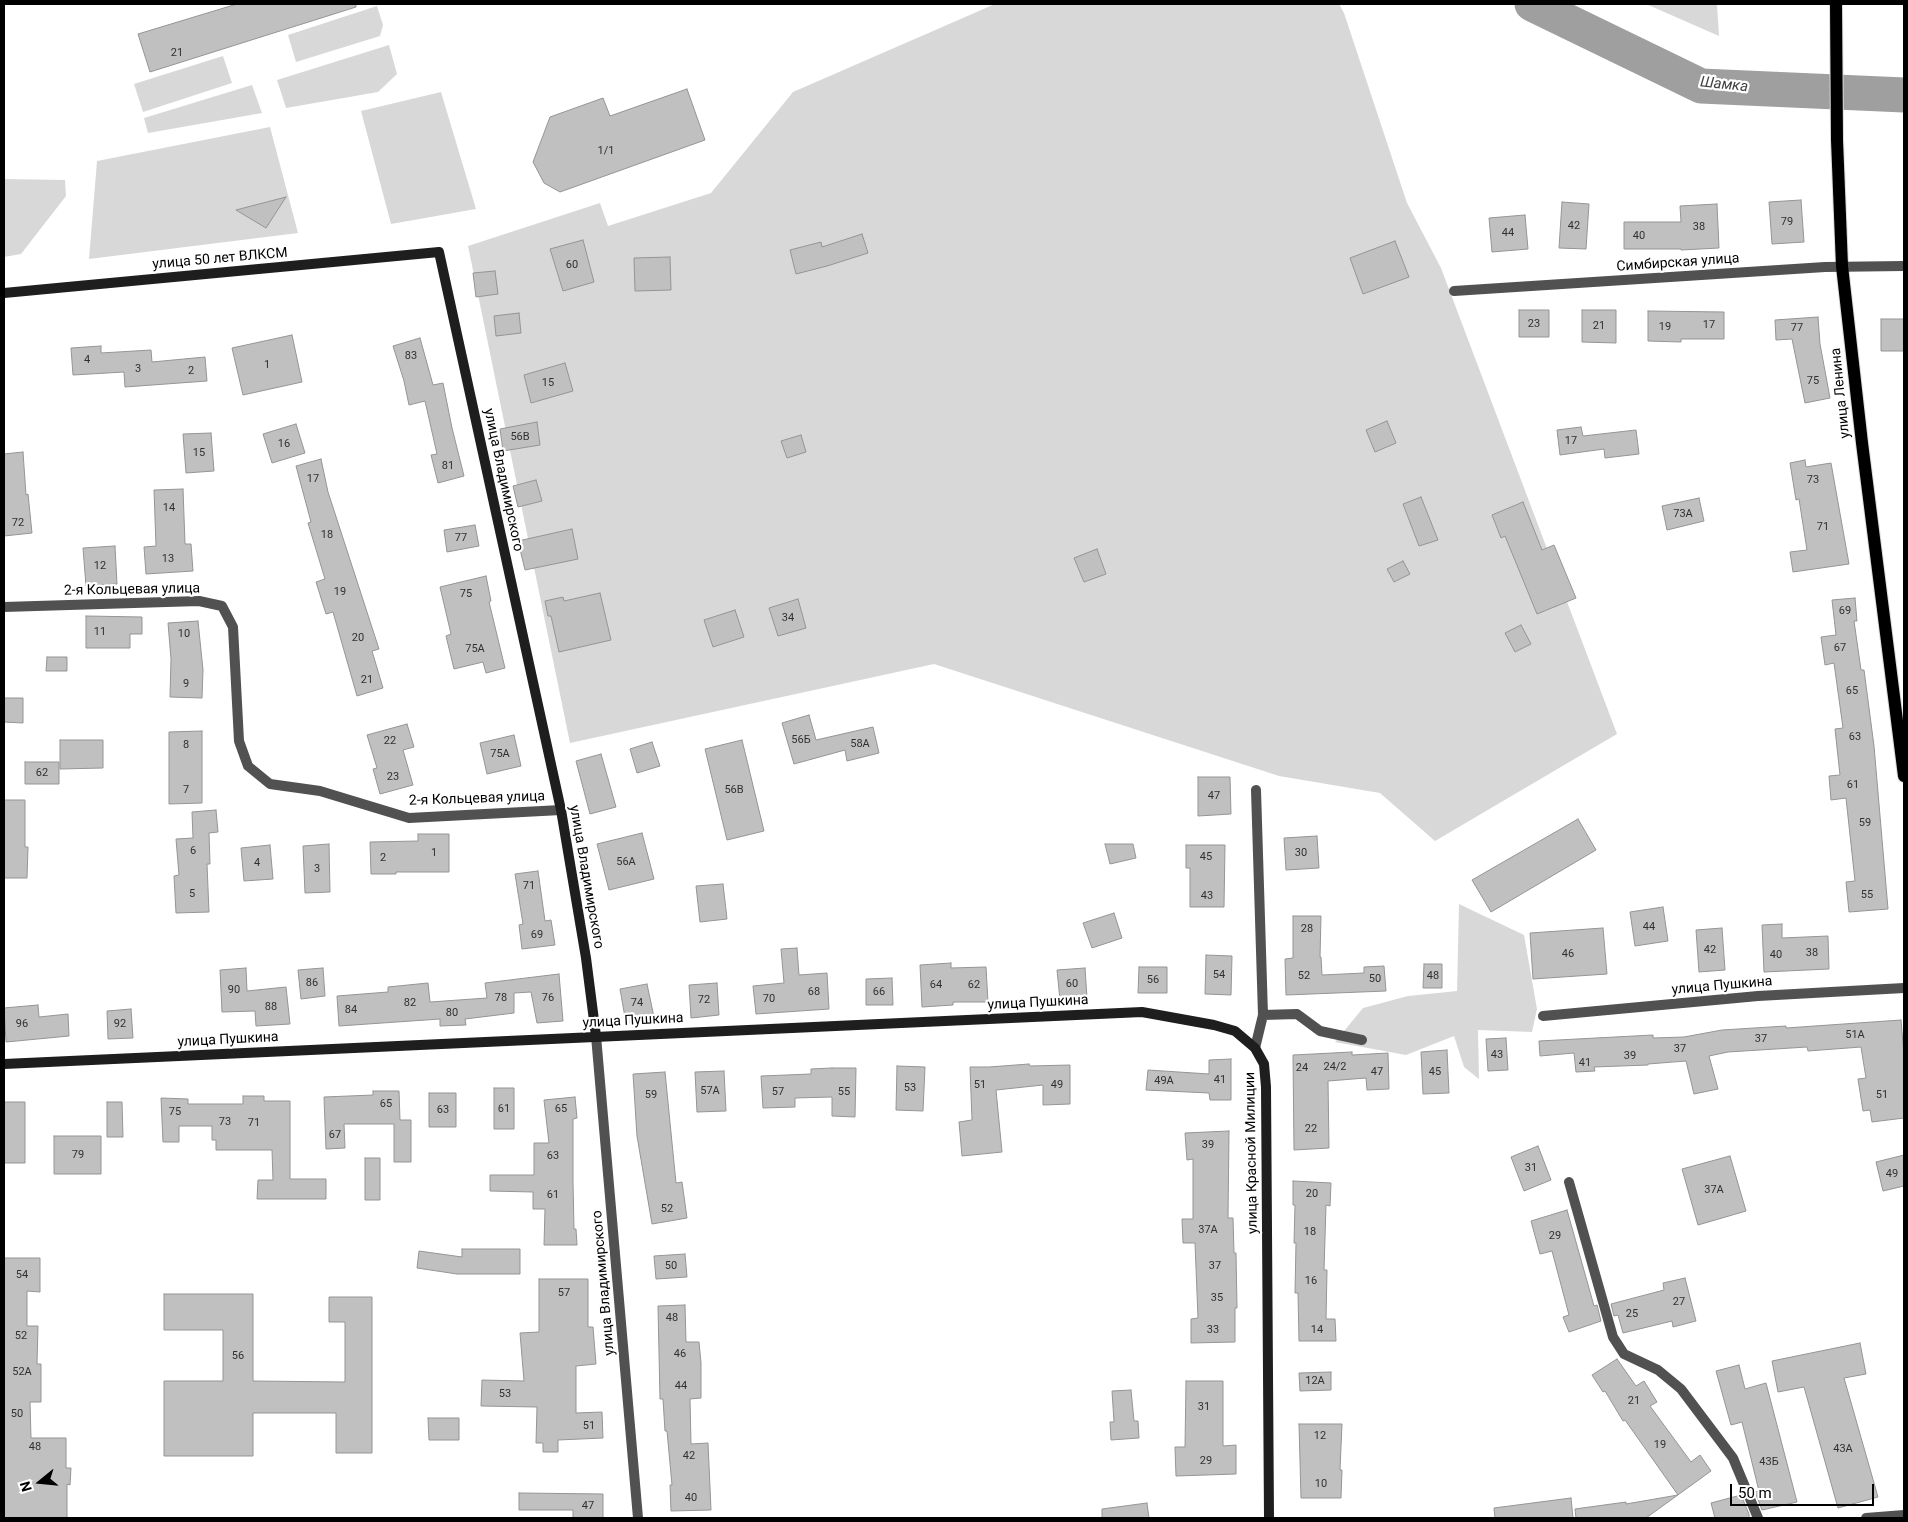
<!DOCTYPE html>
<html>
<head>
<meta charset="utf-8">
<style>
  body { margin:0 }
  #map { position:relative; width:1908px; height:1522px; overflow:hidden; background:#fff; font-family:Roboto,sans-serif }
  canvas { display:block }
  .frame { position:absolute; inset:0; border:5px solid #000; pointer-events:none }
  .north { position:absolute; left:15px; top:1457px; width:50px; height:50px; -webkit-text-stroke:4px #fff; paint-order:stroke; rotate:253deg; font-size:14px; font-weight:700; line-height:20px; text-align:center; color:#000 }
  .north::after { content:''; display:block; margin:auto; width:18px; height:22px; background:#000; clip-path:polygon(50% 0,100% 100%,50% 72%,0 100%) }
  .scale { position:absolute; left:1730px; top:1484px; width:144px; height:22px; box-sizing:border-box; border:2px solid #000; border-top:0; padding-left:6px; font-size:15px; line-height:18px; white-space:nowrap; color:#000; -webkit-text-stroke:4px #fff; paint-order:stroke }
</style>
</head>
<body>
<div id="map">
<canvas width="1908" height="1522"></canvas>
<div class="frame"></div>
<div class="north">N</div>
<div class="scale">50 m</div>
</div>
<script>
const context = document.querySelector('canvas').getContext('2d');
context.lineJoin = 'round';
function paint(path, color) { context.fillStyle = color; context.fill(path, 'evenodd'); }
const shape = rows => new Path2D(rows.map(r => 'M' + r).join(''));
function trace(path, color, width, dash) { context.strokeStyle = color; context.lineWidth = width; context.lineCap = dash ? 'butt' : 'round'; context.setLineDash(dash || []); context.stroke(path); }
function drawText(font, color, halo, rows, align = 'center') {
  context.font = font + ' Roboto,sans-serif'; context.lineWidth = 4.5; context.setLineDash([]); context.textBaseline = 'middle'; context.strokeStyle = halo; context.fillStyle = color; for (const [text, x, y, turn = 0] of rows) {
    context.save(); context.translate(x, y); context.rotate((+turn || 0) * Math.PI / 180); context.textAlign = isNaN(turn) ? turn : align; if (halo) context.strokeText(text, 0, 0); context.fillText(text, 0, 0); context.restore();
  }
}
paint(shape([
  [995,4,1339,4,1344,13,1407,203,1441,268,1617,734,1435,841,1380,793,1279,776,934,664,570,743,468,246,600,203,608,226,711,193,793,92],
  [1646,4,1717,4,1719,36],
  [377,6,383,25,380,36,296,62,288,35],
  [389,45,397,74,378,92,286,108,277,80],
  [223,56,232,83,143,112,134,84],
  [252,85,262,113,148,133,144,118],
  [441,92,476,209,391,224,361,111],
  [270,127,298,233,89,259,97,161],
  [4,179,65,180,66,196,21,254,4,257],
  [1459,904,1524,935,1537,1009,1532,1032,1478,1030,1479,1079,1464,1067,1454,1036,1406,1055,1335,1042,1363,1008,1408,996,1457,991]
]), '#d8d8d8');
trace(shape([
  [1532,4,1701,86,1904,95]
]), '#9f9f9f', 35);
const building = shape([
  [237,4,356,4,356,7,150,72,138,34,237,4],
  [687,89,705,140,560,192,544,183,533,162,550,117,603,98,610,116,687,89],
  [286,197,266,228,236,210,286,197],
  [1801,200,1804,242,1772,244,1769,202,1801,200],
  [1562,202,1589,204,1586,249,1559,248,1562,202],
  [1717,204,1719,248,1681,250,1681,249,1624,249,1624,222,1681,222,1680,206,1717,204],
  [1525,215,1528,249,1492,252,1489,218,1525,215],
  [862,234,868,253,827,266,796,274,790,250,821,242,822,247,862,234],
  [583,240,594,282,563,291,550,249,583,240],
  [1395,241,1409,277,1363,294,1350,258,1395,241],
  [670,257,671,290,635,291,634,258,670,257],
  [495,271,498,294,476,297,473,273,495,271],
  [1519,310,1549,310,1549,337,1519,337,1519,310],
  [1582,310,1616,310,1616,343,1582,342,1582,310],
  [1648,311,1724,312,1724,339,1681,339,1681,342,1648,341,1648,311],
  [519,313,521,333,496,336,494,316,519,313],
  [1818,317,1820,344,1830,398,1805,403,1792,339,1776,340,1775,320,1818,317],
  [1881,319,1904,319,1904,351,1881,351,1881,319],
  [292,335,302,382,243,395,232,348,292,335],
  [420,338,433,385,443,383,452,428,464,476,438,483,431,455,437,454,425,401,409,405,404,381,393,346,420,338],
  [101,346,101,353,151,350,152,362,205,357,207,381,125,387,124,372,73,375,71,348,101,346],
  [565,363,573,391,531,403,524,375,565,363],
  [1387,421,1396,443,1375,452,1366,430,1387,421],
  [537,422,540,445,503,451,500,429,537,422],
  [296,424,305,453,272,463,263,434,296,424],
  [1581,427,1583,436,1636,430,1639,454,1605,458,1604,449,1560,455,1557,430,1581,427],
  [211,433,214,471,186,473,183,434,211,433],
  [801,435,806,452,787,458,781,441,801,435],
  [23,452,26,495,28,494,32,533,4,536,4,454,23,452],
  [321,459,328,492,379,649,372,651,383,688,357,696,333,612,326,614,316,582,325,579,308,523,311,522,296,466,321,459],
  [1805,460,1806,467,1831,463,1849,564,1793,572,1790,552,1807,550,1799,499,1796,500,1790,463,1805,460],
  [536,480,542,501,518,507,513,486,536,480],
  [183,489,185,544,191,544,193,571,146,574,144,547,156,546,154,490,183,489],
  [1421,497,1438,540,1419,546,1403,504,1421,497],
  [1699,498,1704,521,1667,530,1662,506,1699,498],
  [1523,502,1542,550,1554,545,1576,598,1537,614,1505,536,1501,538,1492,515,1523,502],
  [475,525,479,546,447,552,444,530,475,525],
  [572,529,578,559,525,570,518,541,572,529],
  [115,546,117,584,86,586,83,548,115,546],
  [1097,549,1106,574,1084,582,1074,558,1097,549],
  [1403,561,1410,574,1394,582,1387,569,1403,561],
  [486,576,491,601,489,602,505,668,486,673,483,662,454,669,446,636,451,634,440,587,486,576],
  [600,593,611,640,559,652,551,616,548,616,545,601,563,597,564,601,600,593],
  [1855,598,1857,621,1854,621,1861,670,1864,670,1874,746,1888,909,1849,912,1846,882,1855,881,1846,798,1831,800,1829,776,1840,775,1835,729,1843,728,1834,663,1825,665,1821,637,1836,635,1832,600,1855,598],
  [798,599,806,628,778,636,769,608,798,599],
  [735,610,744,637,713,647,704,620,735,610],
  [86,616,142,617,142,634,130,634,130,648,86,648,86,616],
  [198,621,203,670,202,698,170,697,171,659,168,623,198,621],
  [1521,625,1531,644,1515,652,1505,633,1521,625],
  [47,657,67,657,67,671,46,671,47,657],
  [4,698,23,698,23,723,4,722,4,698],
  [809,715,816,740,873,727,879,753,847,761,845,750,794,764,782,723,809,715],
  [407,724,414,747,403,750,413,785,380,794,373,769,377,768,367,735,407,724],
  [202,731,202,803,169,804,169,732,202,731],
  [514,735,521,766,487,774,480,743,514,735],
  [60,740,103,740,103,768,60,769,60,740],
  [742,740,764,831,727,840,705,749,742,740],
  [652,742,660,766,637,773,630,749,652,742],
  [601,754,616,807,590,814,576,761,601,754],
  [25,762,59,762,59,784,25,784,25,762],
  [1198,777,1230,777,1231,814,1198,816,1198,777],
  [4,800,25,800,25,847,28,847,27,878,4,878,4,800],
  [216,810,218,832,209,833,210,864,207,864,209,912,176,913,174,876,179,875,176,839,193,838,192,812,216,810],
  [1578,819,1596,850,1491,912,1472,880,1578,819],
  [642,833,654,879,609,890,597,844,642,833],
  [418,834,449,834,449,872,396,872,396,874,371,874,370,842,418,841,418,834],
  [1317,836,1319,868,1286,870,1284,838,1317,836],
  [329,844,330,892,305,893,303,846,329,844],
  [1105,844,1133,844,1136,858,1110,864,1105,844],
  [270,845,273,879,244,881,241,848,270,845],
  [1186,845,1225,845,1224,907,1190,907,1190,868,1186,868,1186,845],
  [538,871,545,921,551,920,555,945,522,949,519,925,523,924,515,874,538,871],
  [723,884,727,919,700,922,696,886,723,884],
  [1663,907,1668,941,1635,946,1630,912,1663,907],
  [1114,913,1122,938,1092,948,1083,923,1114,913],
  [1293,916,1321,916,1320,957,1321,957,1322,975,1364,973,1364,967,1384,966,1386,991,1286,995,1285,959,1293,958,1293,916],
  [1782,924,1782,938,1828,936,1829,969,1764,972,1762,925,1782,924],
  [1603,928,1607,974,1533,979,1530,933,1603,928],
  [1722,928,1725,970,1699,972,1696,930,1722,928],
  [797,948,799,975,827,973,829,1009,756,1014,753,986,784,983,781,949,797,948],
  [1206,955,1232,956,1231,995,1205,994,1206,955],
  [951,963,951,968,986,967,988,1002,953,1002,953,1005,922,1007,920,965,951,963],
  [1424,964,1442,964,1442,988,1423,988,1424,964],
  [1139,967,1167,967,1167,993,1138,993,1139,967],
  [246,968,247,991,286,987,290,1024,256,1026,255,1011,222,1012,220,970,246,968],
  [323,968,325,996,301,999,298,970,323,968],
  [1085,968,1087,998,1060,1000,1057,970,1085,968],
  [559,974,563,1021,537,1023,531,992,514,993,514,1013,465,1019,466,1025,440,1026,440,1019,339,1026,337,996,388,992,388,987,428,983,430,1002,487,998,485,983,559,974],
  [892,978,893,1005,866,1005,866,979,892,978],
  [717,983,719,1015,691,1018,689,985,717,983],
  [647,984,654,1017,626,1023,620,989,647,984],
  [38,1005,39,1017,68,1014,69,1036,6,1042,4,1008,38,1005],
  [131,1009,133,1038,108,1039,107,1011,131,1009],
  [1901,1020,1904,1055,1904,1118,1872,1122,1870,1110,1863,1111,1858,1079,1866,1078,1861,1047,1808,1051,1807,1047,1728,1052,1709,1056,1718,1089,1694,1094,1686,1061,1648,1064,1648,1065,1594,1067,1595,1071,1576,1072,1574,1053,1540,1056,1539,1041,1653,1035,1653,1038,1684,1037,1722,1030,1786,1026,1786,1028,1901,1020],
  [1506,1038,1508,1070,1488,1071,1486,1039,1506,1038],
  [1447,1050,1449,1093,1423,1094,1421,1052,1447,1050],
  [1352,1052,1352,1055,1388,1053,1389,1089,1367,1090,1366,1078,1328,1081,1329,1148,1294,1150,1293,1055,1352,1052],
  [1231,1059,1231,1100,1210,1100,1209,1093,1146,1090,1148,1070,1209,1074,1209,1060,1231,1059],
  [1029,1064,1030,1066,1070,1065,1070,1104,1043,1105,1043,1085,996,1090,1002,1152,962,1156,959,1122,972,1120,970,1067,989,1067,1029,1064],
  [897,1066,925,1067,923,1111,896,1110,897,1066],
  [832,1068,856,1068,855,1117,832,1116,832,1097,795,1098,795,1107,763,1108,761,1076,811,1074,811,1069,832,1068],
  [724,1071,726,1111,697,1112,695,1072,724,1071],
  [665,1072,676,1183,682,1182,687,1218,652,1224,637,1136,633,1074,665,1072],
  [494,1088,514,1088,514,1129,494,1129,494,1088],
  [373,1091,399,1091,400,1120,411,1120,411,1162,394,1162,394,1124,344,1124,345,1148,326,1149,324,1097,373,1095,373,1091],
  [429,1093,456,1093,456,1127,429,1127,429,1093],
  [243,1096,264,1096,264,1101,290,1101,290,1179,326,1179,326,1199,257,1199,258,1180,273,1180,272,1150,216,1150,216,1140,212,1140,212,1126,179,1126,179,1142,163,1142,161,1098,188,1099,188,1104,243,1104,243,1096],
  [575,1097,577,1118,573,1119,573,1182,574,1229,576,1229,577,1245,544,1245,545,1209,533,1209,533,1192,490,1191,490,1175,534,1175,534,1143,549,1143,544,1100,575,1097],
  [4,1102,25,1102,25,1163,4,1163,4,1102],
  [107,1102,122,1102,123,1137,107,1137,107,1102],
  [1229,1131,1228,1218,1233,1218,1234,1253,1236,1253,1237,1308,1235,1308,1235,1342,1191,1343,1191,1319,1198,1318,1195,1243,1183,1243,1182,1219,1193,1219,1193,1159,1187,1160,1185,1133,1229,1131],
  [54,1136,101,1136,101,1174,54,1174,54,1136],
  [1538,1146,1551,1180,1524,1191,1511,1157,1538,1146],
  [1904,1155,1904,1186,1883,1191,1876,1162,1904,1155],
  [1730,1156,1746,1211,1698,1225,1682,1169,1730,1156],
  [365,1158,380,1158,380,1200,365,1200,365,1158],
  [1293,1181,1331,1183,1330,1206,1326,1205,1324,1270,1327,1270,1326,1319,1335,1319,1336,1341,1299,1341,1298,1293,1295,1293,1296,1243,1294,1243,1295,1205,1293,1205,1293,1181],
  [1567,1210,1594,1306,1597,1305,1601,1321,1569,1332,1563,1317,1569,1315,1552,1251,1540,1254,1531,1221,1567,1210],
  [462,1249,520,1249,520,1274,457,1274,417,1268,419,1251,462,1257,462,1249],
  [685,1254,687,1277,656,1279,654,1256,685,1254],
  [4,1258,40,1258,40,1292,27,1291,27,1326,38,1326,37,1364,41,1364,41,1402,30,1402,31,1438,66,1438,66,1468,71,1468,70,1485,67,1484,67,1518,4,1518,4,1258],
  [1685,1278,1696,1321,1673,1327,1672,1321,1623,1333,1618,1315,1614,1316,1611,1304,1664,1290,1663,1283,1685,1278],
  [539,1279,588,1279,588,1327,593,1327,596,1364,576,1366,576,1413,602,1412,603,1438,558,1440,558,1452,543,1452,543,1443,536,1443,537,1407,481,1406,482,1380,524,1381,520,1333,539,1332,539,1279],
  [164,1294,253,1294,253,1381,345,1382,345,1322,329,1322,329,1297,372,1297,372,1453,336,1453,336,1413,253,1413,253,1456,164,1456,164,1381,223,1381,223,1330,164,1330,164,1294],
  [685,1305,686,1342,699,1342,701,1363,701,1398,690,1399,691,1444,708,1443,711,1510,671,1511,670,1485,672,1485,667,1431,665,1431,663,1399,660,1399,658,1306,685,1305],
  [1860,1343,1866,1374,1844,1378,1878,1497,1838,1508,1804,1387,1778,1392,1772,1361,1860,1343],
  [1617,1359,1636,1386,1644,1381,1657,1402,1650,1406,1691,1462,1700,1455,1711,1471,1646,1518,1576,1518,1575,1509,1626,1502,1626,1504,1678,1495,1625,1420,1623,1421,1605,1391,1603,1392,1592,1375,1617,1359],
  [1739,1365,1745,1389,1766,1383,1797,1502,1762,1510,1755,1492,1759,1491,1742,1422,1731,1425,1716,1371,1739,1365],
  [1331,1372,1331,1390,1300,1391,1299,1373,1331,1372],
  [1186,1381,1223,1381,1223,1446,1236,1445,1236,1474,1176,1476,1175,1447,1185,1447,1186,1381],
  [1131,1390,1134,1421,1138,1421,1139,1438,1111,1440,1110,1422,1114,1422,1112,1391,1131,1390],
  [428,1418,459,1418,459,1440,429,1440,428,1418],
  [1299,1424,1342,1424,1340,1470,1342,1470,1341,1498,1301,1498,1299,1424],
  [519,1493,603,1494,603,1518,573,1518,573,1510,519,1510,519,1493],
  [1741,1495,1749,1514,1749,1518,1715,1518,1711,1503,1741,1495],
  [1571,1498,1573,1518,1495,1518,1494,1508,1571,1498],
  [1147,1503,1149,1518,1102,1518,1102,1509,1147,1503]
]);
paint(building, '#c0c0c0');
trace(building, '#959595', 1);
const primary = shape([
  [1836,4,1837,140,1842,266,1862,443,1904,776]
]);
trace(primary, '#dbdbdb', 14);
trace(shape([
  [1454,291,1825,267,1904,266],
  [4,607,199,601,222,606,233,627,239,741,248,766,270,784,320,791,409,818,561,810],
  [1263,1015,1297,1014,1320,1031,1362,1040],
  [1543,1016,1758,996,1904,988],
  [596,1036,638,1518],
  [1255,1048,1263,1015,1256,790],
  [1569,1182,1613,1337,1624,1354,1658,1370,1681,1389,1733,1458,1758,1518],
  [1866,1518,1904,1515]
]), '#515151', 10);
trace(shape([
  [4,293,439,252,561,810,586,958,596,1036],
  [4,1064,1142,1012,1214,1025,1235,1031,1255,1048,1264,1064,1266,1087,1269,1518]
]), '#1e1e1e', 10);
trace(primary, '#000', 12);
drawText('11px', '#303030', null, [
  ["21",177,53],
  ["1/1",606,151],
  ["79",1787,222],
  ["42",1574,226],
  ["38",1699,227],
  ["44",1508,233],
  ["40",1639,236],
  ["60",572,265],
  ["23",1534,324],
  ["17",1709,325],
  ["21",1599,326],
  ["19",1665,327],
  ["77",1797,328],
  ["83",411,356],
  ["4",87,360],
  ["1",267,365],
  ["3",138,369],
  ["2",191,371],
  ["75",1813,381],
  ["15",548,383],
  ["56В",520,437],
  ["17",1571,441],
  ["16",284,444],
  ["15",199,453],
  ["81",448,466],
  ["17",313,479],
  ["73",1813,480],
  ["14",169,508],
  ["73А",1683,514],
  ["72",18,523],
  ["71",1823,527],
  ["18",327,535],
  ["77",461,538],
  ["13",168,559],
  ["12",100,566],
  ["19",340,592],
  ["75",466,594],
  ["69",1845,611],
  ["34",788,618],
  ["11",100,632],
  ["10",184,634],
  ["20",358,638],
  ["67",1840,648],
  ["75А",475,649],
  ["21",367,680],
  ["9",186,684],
  ["65",1852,691],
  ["63",1855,737],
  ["56Б",801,740],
  ["22",390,741],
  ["58А",860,744],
  ["8",186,745],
  ["75А",500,754],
  ["62",42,773],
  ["23",393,777],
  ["61",1853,785],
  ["7",186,790],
  ["56В",734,790],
  ["47",1214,796],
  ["59",1865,823],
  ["6",193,851],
  ["1",434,853],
  ["30",1301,853],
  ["45",1206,857],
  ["2",383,858],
  ["56А",626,862],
  ["4",257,863],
  ["3",317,869],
  ["71",529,886],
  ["5",192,894],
  ["55",1867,895],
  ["43",1207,896],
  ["44",1649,927],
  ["28",1307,929],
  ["69",537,935],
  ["42",1710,950],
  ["38",1812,953],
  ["46",1568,954],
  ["40",1776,955],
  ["54",1219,975],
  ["52",1304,976],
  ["48",1433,976],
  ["50",1375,979],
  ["56",1153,980],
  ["86",312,983],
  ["60",1072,984],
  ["64",936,985],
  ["62",974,985],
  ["90",234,990],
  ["68",814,992],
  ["66",879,992],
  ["78",501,998],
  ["76",548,998],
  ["70",769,999],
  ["72",704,1000],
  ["82",410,1003],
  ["74",637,1003],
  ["88",271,1007],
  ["84",351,1010],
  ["80",452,1013],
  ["96",22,1024],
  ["92",120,1024],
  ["51А",1855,1035],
  ["37",1761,1039],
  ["37",1680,1049],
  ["43",1497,1055],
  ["39",1630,1056],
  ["41",1585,1063],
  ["24/2",1335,1067],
  ["24",1302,1068],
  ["47",1377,1072],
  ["45",1435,1072],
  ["41",1220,1080],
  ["49А",1164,1081],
  ["51",980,1085],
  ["49",1057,1085],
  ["53",910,1088],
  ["57А",710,1091],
  ["57",778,1092],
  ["55",844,1092],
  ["59",651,1095],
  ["51",1882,1095],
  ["65",386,1104],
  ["61",504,1109],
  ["65",561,1109],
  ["63",443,1110],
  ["75",175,1112],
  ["73",225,1122],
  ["71",254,1123],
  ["22",1311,1129],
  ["67",335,1135],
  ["39",1208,1145],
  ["79",78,1155],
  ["63",553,1156],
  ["31",1531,1168],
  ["49",1892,1174],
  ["37А",1714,1190],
  ["20",1312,1194],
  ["61",553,1195],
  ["52",667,1209],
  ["37А",1208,1230],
  ["18",1310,1232],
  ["29",1555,1236],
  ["50",671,1266],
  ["37",1215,1266],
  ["54",22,1275],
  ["16",1311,1281],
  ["57",564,1293],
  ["35",1217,1298],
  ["27",1679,1302],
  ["25",1632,1314],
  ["48",672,1318],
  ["33",1213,1330],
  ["14",1317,1330],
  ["52",21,1336],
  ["46",680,1354],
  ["56",238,1356],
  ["52А",22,1372],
  ["12А",1315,1381],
  ["44",681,1386],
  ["53",505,1394],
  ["21",1634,1401],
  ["31",1204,1407],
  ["50",17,1414],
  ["51",589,1426],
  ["12",1320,1436],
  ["19",1660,1445],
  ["48",35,1447],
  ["43А",1843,1449],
  ["42",689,1456],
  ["29",1206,1461],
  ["43Б",1769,1462],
  ["10",1321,1484],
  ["40",691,1498],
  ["47",588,1506]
]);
drawText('14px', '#000', '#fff', [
  ["улица 50 лет ВЛКСМ",220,259,-5],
  ["Симбирская улица",1678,263,-4],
  ["улица Ленина",1841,393,-96],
  ["улица Владимирского",503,480,78],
  ["2-я Кольцевая улица",132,590,-1],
  ["2-я Кольцевая улица",477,799,-2],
  ["улица Владимирского",586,877,80],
  ["улица Пушкина",1722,986,-5],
  ["улица Пушкина",1038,1003,-3],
  ["улица Пушкина",633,1021,-3],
  ["улица Пушкина",228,1040,-3],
  ["улица Красной Милиции",1252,1153,-91],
  ["улица Владимирского",604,1283,-95]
]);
drawText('italic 15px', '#404040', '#fff', [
  ["Шамка",1724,85,6]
]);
</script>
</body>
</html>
